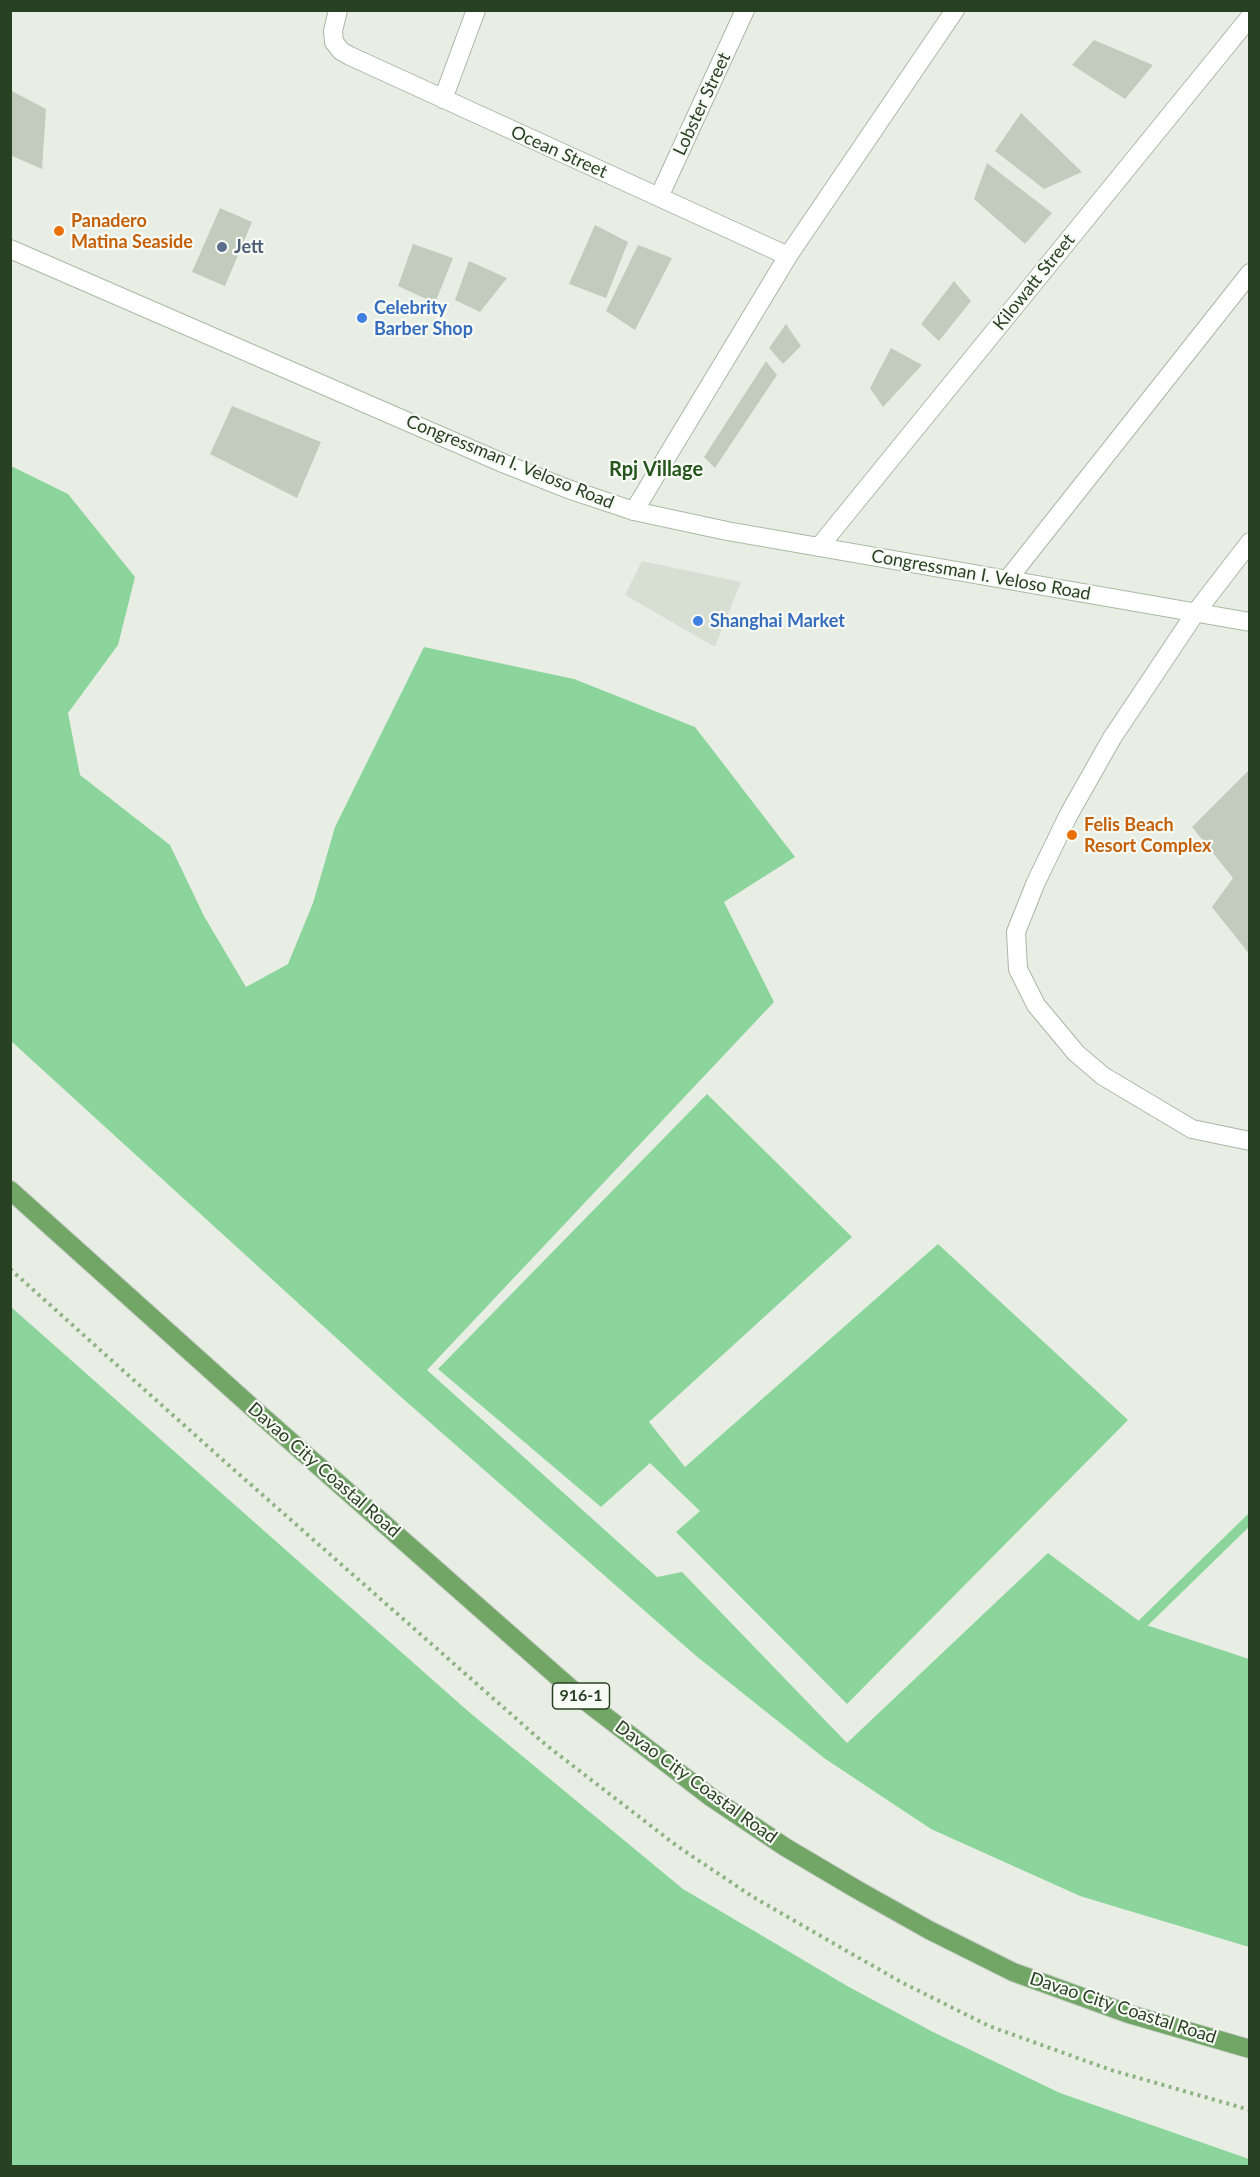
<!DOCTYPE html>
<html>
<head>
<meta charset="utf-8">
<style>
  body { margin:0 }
  #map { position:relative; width:1260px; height:2177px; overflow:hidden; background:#e8eee4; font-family:Lato,sans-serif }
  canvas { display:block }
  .frame { position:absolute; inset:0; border:12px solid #284122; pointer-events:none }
</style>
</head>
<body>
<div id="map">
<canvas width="1260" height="2177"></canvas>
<div class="frame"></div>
</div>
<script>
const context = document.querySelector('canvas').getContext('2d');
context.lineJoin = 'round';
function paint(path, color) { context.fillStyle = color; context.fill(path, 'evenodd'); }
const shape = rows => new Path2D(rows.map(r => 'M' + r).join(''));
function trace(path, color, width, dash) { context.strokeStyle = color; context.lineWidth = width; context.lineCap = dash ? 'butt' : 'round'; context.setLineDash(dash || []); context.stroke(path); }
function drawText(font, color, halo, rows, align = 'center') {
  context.font = font + ' Lato,sans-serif'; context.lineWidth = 4.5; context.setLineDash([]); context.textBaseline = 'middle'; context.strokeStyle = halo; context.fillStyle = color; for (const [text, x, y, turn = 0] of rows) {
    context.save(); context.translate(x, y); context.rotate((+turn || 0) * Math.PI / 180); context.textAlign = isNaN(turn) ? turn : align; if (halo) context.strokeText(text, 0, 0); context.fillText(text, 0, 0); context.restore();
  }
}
paint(shape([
  [642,561,741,582,715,647,625,595]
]), '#d7ded2');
paint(shape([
  [11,466,68,494,135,577,118,645,68,713,80,775,170,845,204,916,246,987,288,964,313,903,335,827,424,647,574,679,695,727,795,857,724,902,774,1002,427,1370,657,1577,682,1572,847,1743,1048,1553,1143,1624,1249,1659,1249,1947,1080,1896,931,1829,824,1758,695,1655,401,1397,11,1041],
  [707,1094,852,1237,649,1422,685,1467,938,1244,1128,1420,847,1704,676,1532,700,1511,650,1463,601,1507,438,1369],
  [11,1307,469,1712,683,1889,849,1987,933,2032,1060,2093,1249,2159,1249,2166,11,2166]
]), '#8bd59d');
trace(shape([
  [1134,1632,1250,1519]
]), '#8bd59d', 10);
paint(shape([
  [1094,40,1153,65,1125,99,1072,65],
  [10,90,46,109,42,169,10,155],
  [1021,113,1082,172,1044,189,995,151],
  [987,163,1052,213,1025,244,974,199],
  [220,208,252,222,225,286,192,272],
  [595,225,628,242,606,298,569,284],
  [413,244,453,258,435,303,398,286],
  [638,245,672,258,635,330,606,311],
  [469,261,507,278,480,312,455,300],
  [954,281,971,301,939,341,921,324],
  [786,324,801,346,783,364,769,348],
  [891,348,922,365,883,407,870,388],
  [766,361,777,375,715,468,704,457],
  [232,406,321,442,297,498,210,454],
  [1250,769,1250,955,1212,907,1233,878,1192,827]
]), '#c2ccbc');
const service = shape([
  [1196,612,1112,738,1069,814,1036,882,1016,932,1018,969,1036,1005,1076,1053,1103,1076,1192,1129,1250,1141]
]);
const minor = shape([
  [338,10,333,31,334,42,341,51,350,56,788,256],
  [443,99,476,10],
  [659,197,745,10],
  [634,511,788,256,955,10],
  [819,547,1250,17],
  [1008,579,1250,273],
  [1196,612,1250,542]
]);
const secondary = shape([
  [10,249,505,464,568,489,634,511,727,531,1250,622]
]);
const primary = shape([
  [10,1190,255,1410,584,1700,712,1798,785,1847,856,1889,929,1930,1013,1972,1129,2014,1250,2049]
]);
trace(service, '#abb7a6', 20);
trace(minor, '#abb7a6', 20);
trace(secondary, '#a9bba2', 20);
trace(primary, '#c3cac1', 20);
trace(shape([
  [10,1269,215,1453,546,1745,677,1846,753,1897,826,1939,901,1982,989,2026,1111,2070,1250,2110]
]), '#8eb384', 4, [3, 4.5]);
trace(service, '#fff', 18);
trace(minor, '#fff', 18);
trace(secondary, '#fff', 18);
trace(primary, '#71a667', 18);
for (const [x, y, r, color] of [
  [59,231,6,"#e8710a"],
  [222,247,6,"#5c6f8a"],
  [362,318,6,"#3f7fe0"],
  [698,621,6,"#3f7fe0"],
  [1072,835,6,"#e8710a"]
]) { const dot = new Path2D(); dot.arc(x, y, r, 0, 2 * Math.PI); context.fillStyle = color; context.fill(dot); trace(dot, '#f7faf5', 2); }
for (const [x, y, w] of [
  [581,1696,57]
]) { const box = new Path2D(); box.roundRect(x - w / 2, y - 13, w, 26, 4.5); context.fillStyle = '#f7faf5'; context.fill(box); trace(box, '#284122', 1.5); }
drawText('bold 16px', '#284122', null, [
  ["916-1",581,1696]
]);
drawText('18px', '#284122', '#f7faf5', [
  ["Lobster Street",702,104,-65],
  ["Ocean Street",559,152,24],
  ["Kilowatt Street",1034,282,-51],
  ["Congressman I. Veloso Road",510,462,22],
  ["Congressman I. Veloso Road",981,575,10],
  ["Davao City Coastal Road",324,1470,41],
  ["Davao City Coastal Road",696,1782,36],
  ["Davao City Coastal Road",1123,2008,18]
]);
drawText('bold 18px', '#c56008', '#f7faf5', [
  ["Panadero",71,221],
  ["Matina Seaside",71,242],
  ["Felis Beach",1084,825],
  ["Resort Complex",1084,846]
], 'left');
drawText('bold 18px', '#4e5e75', '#f7faf5', [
  ["Jett",234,247]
], 'left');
drawText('bold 18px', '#366cbe', '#f7faf5', [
  ["Celebrity",374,308],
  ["Barber Shop",374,329],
  ["Shanghai Market",710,621]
], 'left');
drawText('bold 20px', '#25551d', '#f7faf5', [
  ["Rpj Village",656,470]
]);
</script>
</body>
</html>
